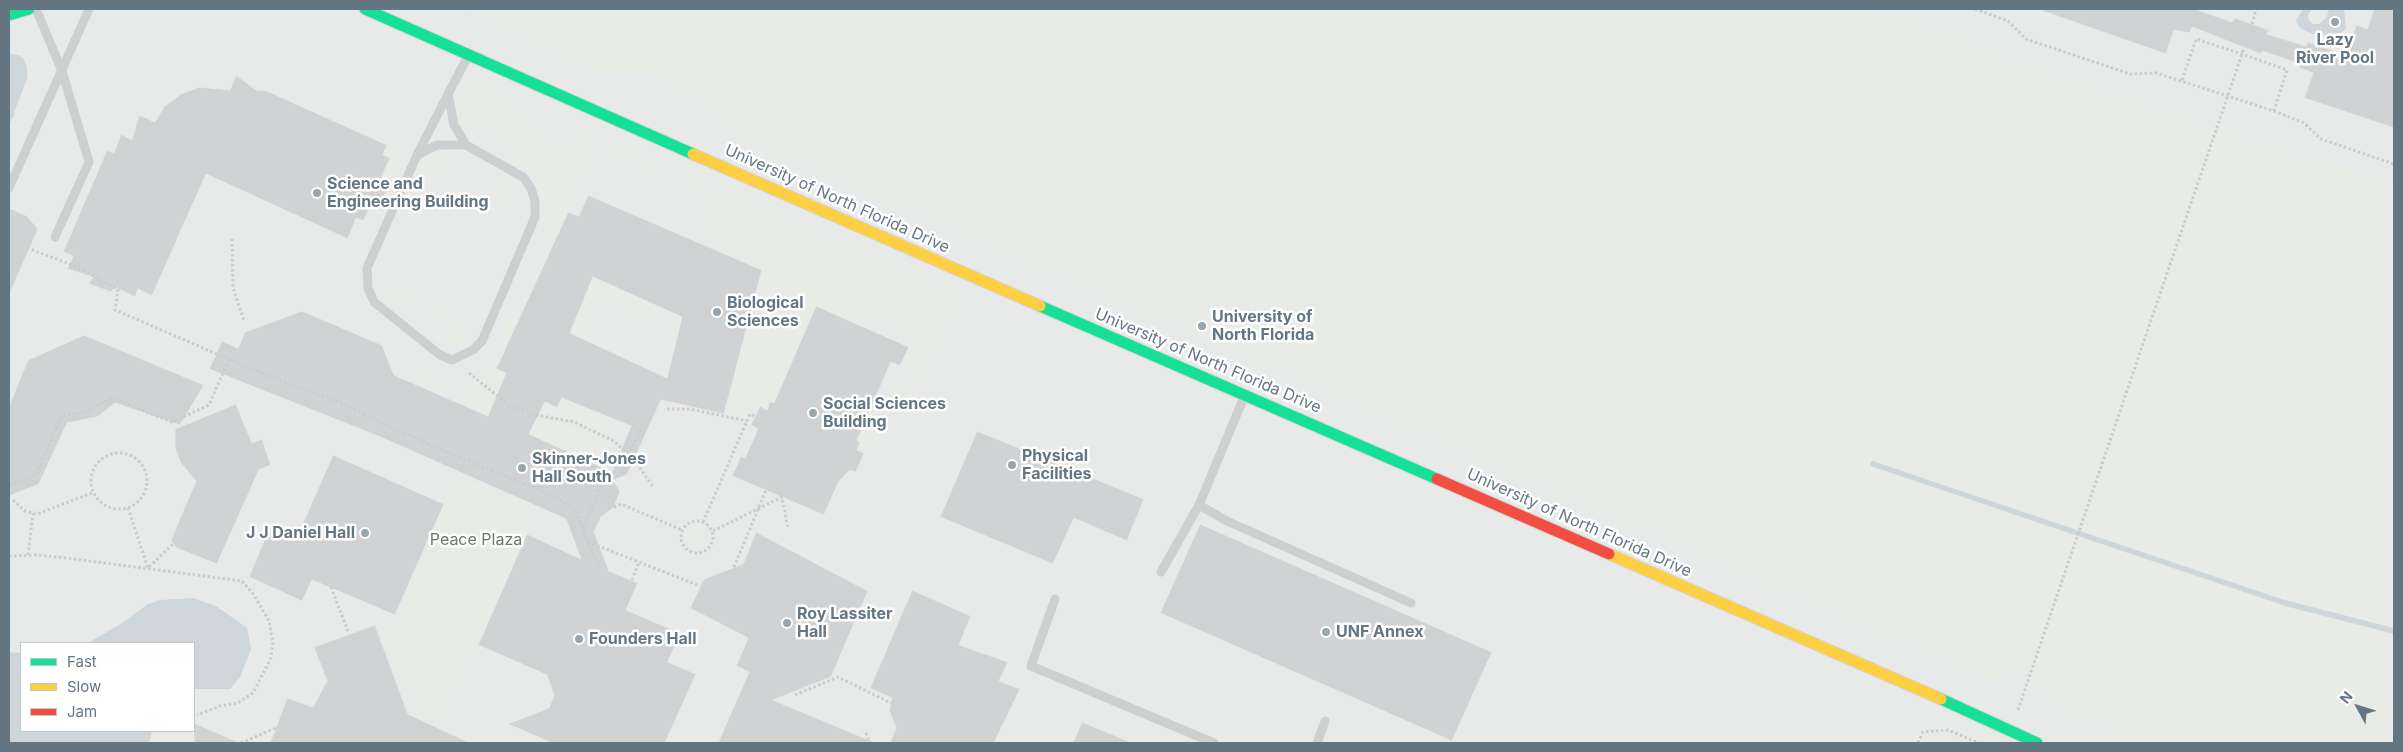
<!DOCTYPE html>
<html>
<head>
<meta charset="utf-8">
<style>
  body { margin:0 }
  #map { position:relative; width:2403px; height:752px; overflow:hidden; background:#f9f9f9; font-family:Inter,sans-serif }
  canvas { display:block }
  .frame { position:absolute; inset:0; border:10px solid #657683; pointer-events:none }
  .legend { position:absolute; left:20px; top:642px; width:175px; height:90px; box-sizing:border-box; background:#fff; border:1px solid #c1c8cd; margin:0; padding:6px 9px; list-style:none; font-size:15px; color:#657683 }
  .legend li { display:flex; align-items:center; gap:10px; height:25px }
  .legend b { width:25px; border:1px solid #c1c8cd }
  .north { position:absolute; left:2333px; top:682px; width:50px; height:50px; -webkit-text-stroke:4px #fff; paint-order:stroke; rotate:309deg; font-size:14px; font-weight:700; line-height:20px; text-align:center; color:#657683 }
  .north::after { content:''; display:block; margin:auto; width:18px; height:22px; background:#657683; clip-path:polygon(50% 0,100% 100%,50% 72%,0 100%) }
</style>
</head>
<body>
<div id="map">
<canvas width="2403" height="752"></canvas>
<div class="frame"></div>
<ul class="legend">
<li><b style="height:6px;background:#16e098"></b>Fast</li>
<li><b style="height:6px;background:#ffcf43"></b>Slow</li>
<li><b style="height:6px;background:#f24e42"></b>Jam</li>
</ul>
<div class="north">N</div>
</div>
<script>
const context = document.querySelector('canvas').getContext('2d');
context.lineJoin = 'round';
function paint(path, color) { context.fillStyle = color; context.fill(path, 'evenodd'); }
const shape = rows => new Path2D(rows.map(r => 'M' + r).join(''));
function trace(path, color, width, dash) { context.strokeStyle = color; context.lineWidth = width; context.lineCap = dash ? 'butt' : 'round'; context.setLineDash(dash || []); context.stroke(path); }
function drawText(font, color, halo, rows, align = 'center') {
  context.font = font + ' Inter,sans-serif'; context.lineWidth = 5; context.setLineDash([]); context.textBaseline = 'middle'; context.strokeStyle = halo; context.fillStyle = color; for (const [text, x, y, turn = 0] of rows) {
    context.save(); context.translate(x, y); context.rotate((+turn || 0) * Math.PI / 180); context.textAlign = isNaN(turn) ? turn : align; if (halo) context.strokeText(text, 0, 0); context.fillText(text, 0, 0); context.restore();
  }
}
paint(shape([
  [9,9,2394,9,2394,743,9,743],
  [21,643,194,643,194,731,21,731]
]), '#e8e9e9');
paint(shape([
  [464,9,1871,9,2226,135,2394,182,2394,743,2124,743,2122,733,2106,718,2070,712,2048,691,2015,675,1993,681,720,128,699,98,652,71,616,73,583,69],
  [2312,9,2329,9,2323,22,2313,24,2309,20,2308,15],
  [474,83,507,96,525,128,551,140,556,131,560,134,538,175,533,178,520,166,511,162,508,137,474,122,476,140,474,142,464,130,457,113,457,105,461,93],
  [588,123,596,127,590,139,578,136,569,128,575,129],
  [613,134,645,147,645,150,652,154,628,144,613,141],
  [566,137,577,145,591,148,619,147,629,151,659,165,659,167,657,171,647,173,595,151,496,368,504,372,494,390,477,374,490,363,497,353,504,332,504,321,520,303,547,246,553,179,551,172,546,169],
  [387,145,402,151,390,179,395,179,397,183,386,206,382,205,375,216,370,216,367,214,373,202,380,205,390,184,380,180,390,159,383,155],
  [442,150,448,151,440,161,444,170,485,188,504,175,515,181,520,187,516,195,520,206,514,225,508,224,503,218,517,207,469,184,440,173,425,185,421,184,418,175,422,163,433,152],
  [696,173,703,173,936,275,949,284,939,281],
  [680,174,935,286,949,289,956,306,927,374,920,377,899,368,912,337,855,312,851,321,774,403,770,402,767,410,760,406,758,410,748,406,744,417,724,412,762,267,700,237,715,203,683,189,679,185],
  [544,175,547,177,547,181,543,206,536,184],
  [407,198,420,205,423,227,412,223,401,211],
  [389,258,390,259,384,278,389,285,434,305,434,309,445,309,470,321,471,323,463,343,456,346,446,344,437,340,434,333,448,325,421,302,401,310,390,301,381,284,381,276],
  [593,277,663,308,656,316,640,319,618,302,610,301,601,303,592,309,587,319,585,341,570,333],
  [489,300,490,303,478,330,472,337],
  [683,313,667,378,662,376,669,344,670,330],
  [596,339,604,339,615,343,635,363,590,343],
  [422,371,436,377,447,386,441,391,443,394,441,396,415,384,413,372],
  [469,379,501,404,533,418,549,420,580,429,608,444,610,452,603,469,596,473,593,463,466,407,465,397,459,385],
  [893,380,917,390,919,394,914,397,898,391,868,459,863,457,864,453,857,450,857,440,877,394,885,397],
  [562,398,620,422,616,429,608,433,567,417,537,411,545,402,557,408],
  [455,474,534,506,524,540,484,632,435,726,404,687,389,642],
  '685 538a11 11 0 1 1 22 0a11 11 0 1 1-22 0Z',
  [276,728,311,743,241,743]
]), '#e8ebe6');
paint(shape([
  [2303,9,2312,9,2308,15,2309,20,2313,24,2319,24,2327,17,2329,9,2344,9,2346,29,2339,34,2331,33,2321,36,2310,33,2300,28,2296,21],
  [9,54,18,55,23,58,27,67,27,79,14,112,15,114,9,124],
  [193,598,216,606,247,628,251,649,240,677,230,689,194,689,194,643,88,643,124,622,148,604,161,600],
  [9,652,21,653,21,731,152,731,149,743,9,743]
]), '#ced6d9');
trace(shape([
  [1873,464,2285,603,2394,631]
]), '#ced6d9', 5.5);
const building = shape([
  [2043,9,2195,9,2232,22,2235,18,2269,30,2267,34,2306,46,2308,42,2346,55,2356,25,2367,29,2374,9,2394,9,2394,128,2304,98,2313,73,2299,68,2300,64,2262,51,2261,54,2192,27,2190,33,2174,30,2166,54,2043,11,2043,9],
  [236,75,256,90,267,91,387,145,383,155,390,158,380,180,390,184,380,205,373,202,363,221,356,218,348,239,206,174,152,296,138,289,135,297,115,287,111,292,89,284,93,277,67,269,73,256,63,252,107,150,114,153,121,134,132,140,139,115,155,122,164,107,181,94,199,87,230,90,236,75],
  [588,195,762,270,724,414,661,400,627,475,613,480,620,491,614,507,601,517,594,532,609,571,638,583,626,610,680,633,668,662,696,674,665,743,552,743,508,724,549,708,554,695,547,675,478,645,527,534,581,559,566,519,378,436,209,369,222,341,238,348,245,332,302,311,382,345,394,375,488,416,506,373,496,369,568,212,579,216,588,195],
  [593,277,682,317,667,378,570,333,593,277],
  [562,398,631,426,612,472,529,434,545,402,557,408,562,398],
  [9,208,27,216,38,229,9,295,9,208],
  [816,306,909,347,900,366,891,362,857,440,860,442,857,450,864,453,856,472,850,470,839,481,824,515,732,476,741,456,745,458,758,429,751,425,760,406,767,410,770,402,774,403,816,306],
  [84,335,204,385,180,425,115,403,97,417,67,423,39,484,9,496,9,406,28,360,84,335],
  [236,404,252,443,262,439,271,465,259,470,217,564,176,548,171,540,196,481,180,462,175,447,175,429,236,404],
  [977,431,1144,499,1127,541,1074,518,1053,564,940,517,977,431],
  [333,455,444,504,395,615,312,580,302,601,249,577,270,527,296,539,333,455],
  [1200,524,1492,652,1452,741,1160,613,1200,524],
  [756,532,868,591,831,677,773,700,876,743,718,743,749,672,736,666,748,638,690,608,704,579,743,564,756,532],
  [912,590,971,616,959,645,1008,662,999,681,1020,689,994,743,890,743,896,728,889,710,892,698,870,688,912,590],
  [375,625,408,714,470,743,270,743,287,698,313,707,327,681,314,647,375,625],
  [1082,722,1133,743,1073,743,1082,722],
  [194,723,240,743,194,743,194,723]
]);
paint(building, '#d0d2d3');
trace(building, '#e8e8e8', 1);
const fast = shape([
  [365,9,693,154],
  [9,15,29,9],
  [1040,306,1437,479],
  [1941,699,2037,743]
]);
const slow = shape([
  [693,154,1040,306],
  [1609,554,1941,699]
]);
const jam = shape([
  [1437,479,1609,554]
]);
trace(fast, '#d5d6d7', 13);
trace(slow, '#d5d6d7', 13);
trace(jam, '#d5d6d7', 13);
trace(shape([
  [1975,9,2008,21,2026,39,2130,74,2156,73,2274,111,2304,123,2321,139,2394,164],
  [2252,24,2256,9],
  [2182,80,2196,39,2242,54,2287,70,2274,111],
  [232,239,233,288,244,321],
  [27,248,75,266,118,289,115,310,261,373,338,402,434,447,555,496,575,510,599,568],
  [469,373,509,405,536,415,574,422,614,441,636,462,653,487],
  [667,409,690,409,747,421],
  '91 481a28 28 0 1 1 56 0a28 28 0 1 1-56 0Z',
  [9,485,37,474,61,416,85,412,112,398,172,422,209,405,229,359],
  [13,500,25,511,37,514,92,493],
  [614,507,621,504,682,530],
  [128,508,148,568,173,544],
  '681 537a16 16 0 1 1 32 0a16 16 0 1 1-32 0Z',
  [703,522,750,414,755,416],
  [713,531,782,497,788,529],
  [588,542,700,586],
  [28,555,33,513],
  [9,556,37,555,66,558,242,581,254,595,269,621,273,642,271,658,253,693,238,703,220,706,197,715],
  [632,580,639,562],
  [331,587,349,634],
  [795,695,838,677,891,703],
  [2018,710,2244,48],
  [866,733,870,743],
  [241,743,276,728],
  [1918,743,1923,732,1948,730,1979,743]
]), '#cbcccd', 3, [2.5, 2.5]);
trace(shape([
  [36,9,62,71,89,162,55,237],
  [448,94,454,125,466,145,523,177,531,188,535,201,535,217,482,341,473,350,452,360,440,355,374,302,368,288,367,268,417,155,448,94,468,56],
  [417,155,437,145,466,145],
  [9,188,89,9],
  [1244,397,1199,505,1227,521,1411,603],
  [1161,572,1199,505],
  [1055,599,1031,666,1214,743],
  [1317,743,1325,721]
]), '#cecfd0', 9);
trace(fast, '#16e098', 11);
trace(slow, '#ffcf43', 11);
trace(jam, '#f24e42', 11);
trace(shape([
  [583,529,602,485,622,473,640,430],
  [734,567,766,490]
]), '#cbcccd', 3, [2.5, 2.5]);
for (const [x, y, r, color] of [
  [2335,22,5,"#99a4ac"],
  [317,193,5,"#99a4ac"],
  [717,312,5,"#99a4ac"],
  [1202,326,5,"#99a4ac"],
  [813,413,5,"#99a4ac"],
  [1012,465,5,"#99a4ac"],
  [522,468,5,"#99a4ac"],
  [365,533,5,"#99a4ac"],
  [787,623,5,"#99a4ac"],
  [1326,632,5,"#99a4ac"],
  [579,639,5,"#99a4ac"]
]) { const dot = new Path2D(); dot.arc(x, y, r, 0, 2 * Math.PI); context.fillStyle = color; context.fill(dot); trace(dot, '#fff', 2); }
drawText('bold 16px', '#657683', '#fff', [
  ["Lazy",2335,40,"center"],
  ["River Pool",2335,58,"center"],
  ["Science and",327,184],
  ["Engineering Building",327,202],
  ["Biological",727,303],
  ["Sciences",727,321],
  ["University of",1212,317],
  ["North Florida",1212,335],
  ["Social Sciences",823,404],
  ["Building",823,422],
  ["Physical",1022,456],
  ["Facilities",1022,474],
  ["Skinner-Jones",532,459],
  ["Hall South",532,477],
  ["J J Daniel Hall",355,533,"right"],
  ["Roy Lassiter",797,614],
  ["Hall",797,632],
  ["UNF Annex",1336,632],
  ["Founders Hall",589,639]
], 'left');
drawText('16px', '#657683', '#fff', [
  ["University of North Florida Drive",837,199,24],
  ["University of North Florida Drive",1208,361,23],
  ["University of North Florida Drive",1579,523,24]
]);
drawText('16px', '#687a64', '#fff', [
  ["Peace Plaza",476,540]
]);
</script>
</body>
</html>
